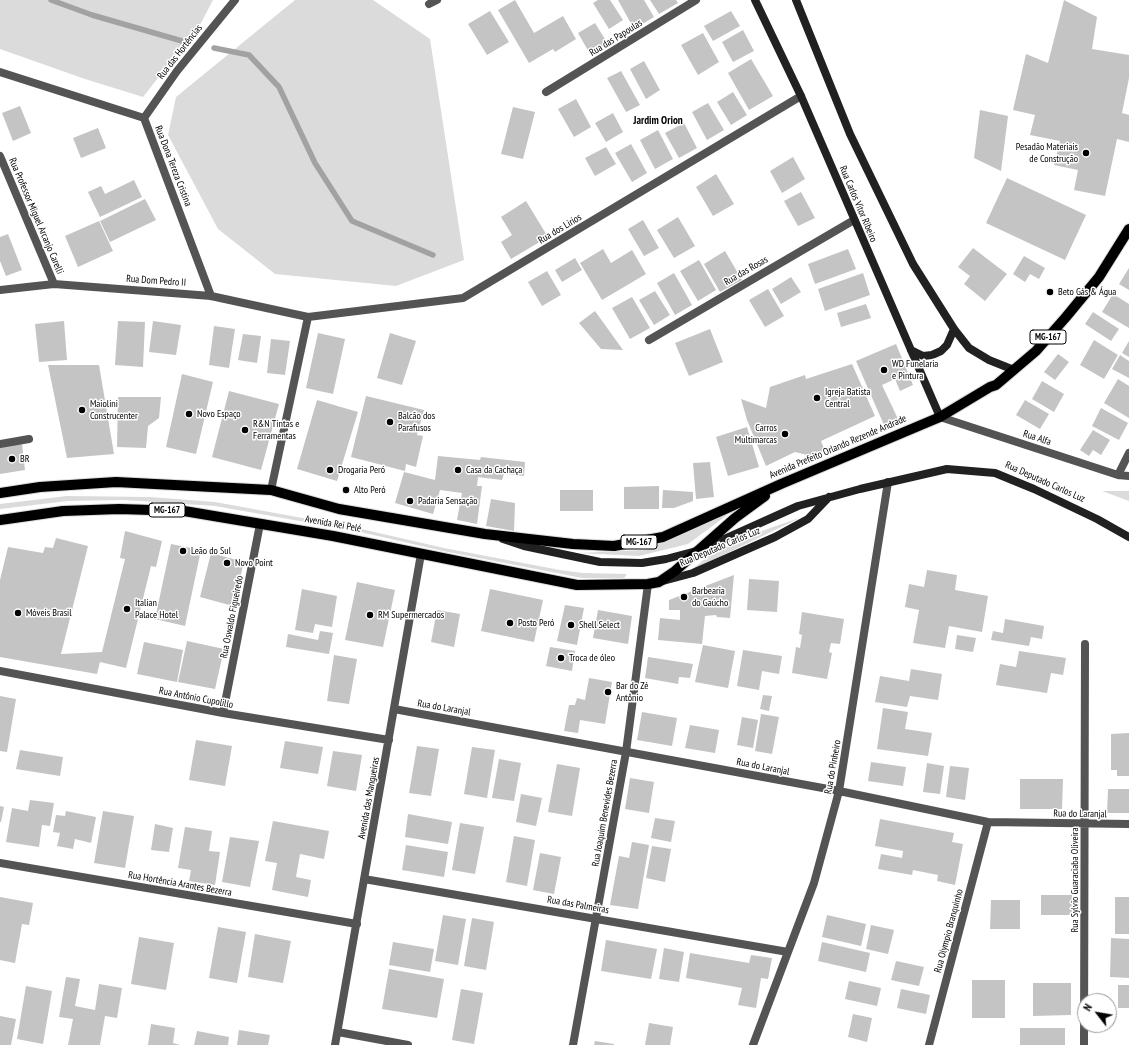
<!DOCTYPE html>
<html>
<head>
<meta charset="utf-8">
<style>
  body { margin:0 }
  #map { position:relative; width:1129px; height:1045px; overflow:hidden; background:#fff; font-family:"PT Sans Narrow",sans-serif }
  canvas { display:block }
  .north { position:absolute; left:1077px; top:993px; width:40px; height:40px; box-sizing:border-box; background:#fff; border:1px solid #999; border-radius:50%; rotate:301deg; font-size:11px; font-weight:700; line-height:16px; text-align:center; color:#000 }
  .north::after { content:''; display:block; margin:auto; width:14px; height:18px; background:#000; clip-path:polygon(50% 0,100% 100%,50% 72%,0 100%) }
</style>
</head>
<body>
<div id="map">
<canvas width="1129" height="1045"></canvas>
<div class="north">N</div>
</div>
<script>
const context = document.querySelector('canvas').getContext('2d');
context.lineJoin = 'round';
function paint(path, color) { context.fillStyle = color; context.fill(path, 'evenodd'); }
const shape = rows => new Path2D(rows.map(r => 'M' + r).join(''));
function trace(path, color, width, dash) { context.strokeStyle = color; context.lineWidth = width; context.lineCap = dash ? 'butt' : 'round'; context.setLineDash(dash || []); context.stroke(path); }
function drawText(font, color, halo, rows, align = 'center') {
  context.font = font + ' "PT Sans Narrow",sans-serif'; context.lineWidth = 3; context.setLineDash([]); context.textBaseline = 'middle'; context.strokeStyle = halo; context.fillStyle = color; for (const [text, x, y, turn = 0] of rows) {
    context.save(); context.translate(x, y); context.rotate((+turn || 0) * Math.PI / 180); context.textAlign = isNaN(turn) ? turn : align; if (halo) context.strokeText(text, 0, 0); context.fillText(text, 0, 0); context.restore();
  }
}
paint(shape([
  [0,0,213,0,201,23,143,97,85,79,0,49],
  [295,0,373,0,430,39,464,260,396,286,275,274,218,229,168,135,176,97],
  [1102,491,1129,491,1129,501],
  [67,496,150,497,215,502,357,528,444,548,560,570,583,573,627,574,624,578,582,578,443,551,356,531,215,506,124,500,68,501,0,509,0,504],
  [730,513,688,544,639,556,579,553,645,550],
  [802,517,690,571,711,554,759,532]
]), '#dbdbdb');
trace(shape([
  [51,0,92,15,182,41],
  [214,48,249,55,279,87,315,163,352,221,433,255]
]), '#a2a2a2', 5.5);
paint(shape([
  [515,0,534,33,563,16,576,39,555,52,553,49,529,63,498,10],
  [598,0,610,0,623,20,609,29,593,3],
  [618,0,644,0,654,17,634,29],
  [650,0,676,0,678,3,659,14],
  [1064,0,1097,17,1092,49,1129,55,1129,78,1122,113,1129,115,1129,142,1117,139,1105,196,1074,190,1078,170,1054,165,1060,141,1030,135,1035,115,1013,110,1026,54,1048,63],
  [490,11,509,42,487,55,468,24],
  [731,11,740,26,713,41,704,26],
  [595,23,608,44,590,54,578,33],
  [743,30,754,51,733,62,722,42],
  [703,33,719,62,698,75,681,45],
  [751,59,773,96,749,110,728,73],
  [644,61,660,90,646,99,630,69],
  [621,71,640,105,626,112,607,78],
  [733,92,747,115,731,125,717,102],
  [576,99,591,127,574,137,558,109],
  [708,103,724,130,707,140,692,112],
  [20,106,31,133,13,141,2,113],
  [513,107,535,112,523,159,501,154],
  [980,110,1008,116,1001,171,974,158],
  [613,113,623,132,606,142,595,123],
  [684,123,697,148,679,158,665,133],
  [98,128,106,148,81,158,73,138],
  [658,130,673,159,655,169,640,140],
  [631,144,647,173,632,182,615,153],
  [606,147,616,164,595,176,585,158],
  [793,157,805,179,782,193,770,171],
  [716,174,734,204,713,216,696,187],
  [1007,178,1086,215,1065,260,986,223],
  [134,180,142,197,100,217,88,192,101,186,105,194],
  [801,192,815,218,798,226,784,201],
  [145,199,156,220,110,242,100,221],
  [526,201,548,237,511,259,501,242,512,235,501,217],
  [678,217,695,246,674,258,657,230],
  [643,220,659,248,644,256,628,229],
  [99,221,113,251,78,267,65,236],
  [8,234,22,270,6,276,0,261,0,237],
  [973,248,1007,274,985,301,964,284,970,276,958,267],
  [603,249,611,263,632,250,646,274,602,300,580,263],
  [848,249,856,269,815,284,808,264],
  [725,251,742,280,720,292,704,264],
  [1024,256,1045,268,1039,279,1030,274,1025,282,1013,274],
  [575,258,582,270,562,282,555,270],
  [699,260,716,290,698,301,680,271],
  [1129,268,1129,290,1119,284],
  [547,271,561,295,542,306,528,282],
  [674,273,692,305,675,315,657,283],
  [863,273,870,295,825,311,818,289],
  [791,277,801,292,781,304,772,289],
  [768,289,784,316,765,327,749,300],
  [655,291,670,315,654,325,639,300],
  [1113,294,1129,304,1129,328,1102,312],
  [632,297,650,328,630,339,612,308],
  [866,304,871,318,841,327,837,313],
  [595,311,623,350,601,349,579,323],
  [1093,312,1119,329,1111,341,1085,324],
  [64,321,67,360,39,362,35,324],
  [118,321,145,322,143,367,115,365],
  [153,321,181,325,176,355,149,352],
  [214,326,235,329,229,368,209,365],
  [710,329,723,362,689,376,675,343],
  [318,333,345,339,333,394,306,388],
  [390,333,416,341,402,385,377,378],
  [243,334,261,336,257,363,238,360],
  [271,339,290,341,285,375,267,373],
  [1094,340,1118,355,1104,379,1080,365],
  [1129,341,1129,357,1122,353],
  [896,344,913,385,900,391,895,379,882,385,898,419,884,425,856,361],
  [1058,354,1069,362,1055,380,1044,372],
  [1120,355,1129,361,1129,378,1112,369],
  [852,364,875,416,821,441,825,451,811,456,795,452,766,466,747,420,741,399,766,408,770,387,805,375,806,379],
  [48,365,99,365,114,454,67,458],
  [182,374,213,382,196,454,166,447],
  [1118,379,1129,386,1129,418,1104,403],
  [1042,381,1064,394,1054,412,1032,399],
  [229,391,279,404,261,470,212,457],
  [366,396,424,410,417,435,423,436,416,467,406,464,405,471,351,457],
  [118,397,161,397,159,418,148,426,146,448,117,447],
  [317,400,358,412,337,481,297,469],
  [1025,400,1049,414,1040,429,1016,415],
  [1101,408,1128,423,1119,440,1092,426],
  [747,427,759,467,728,476,716,437],
  [1093,430,1110,440,1101,455,1093,450,1089,456,1080,450],
  [22,444,25,470,0,474,0,447],
  [438,456,480,460,481,457,525,462,524,476,504,474,502,480,478,477,477,486,482,486,477,524,457,520,462,493,440,490,433,514,395,503,404,472,435,480],
  [710,462,714,497,696,499,693,463],
  [659,486,659,509,624,509,624,487],
  [560,490,593,490,593,511,560,511],
  [663,490,693,492,693,501,674,508,662,508],
  [491,499,515,503,514,531,486,526],
  [125,531,162,541,156,567,151,566,126,668,100,662,97,674,0,657,0,580,8,547,43,553,45,547,53,548,56,538,88,546,61,654,102,652,125,559,120,558],
  [171,544,201,550,185,626,155,619],
  [211,553,244,562,233,606,200,597],
  [927,570,957,575,955,590,988,596,982,632,949,626,945,648,913,643,919,610,905,607,909,584,924,587],
  [734,575,730,618,717,617,716,615,705,616,702,644,658,640,660,618,680,620,680,610,669,610,669,600],
  [749,579,779,581,777,612,747,610],
  [357,582,395,590,383,647,345,640],
  [302,589,337,596,332,627,315,624,313,633,295,630],
  [490,589,543,600,534,642,481,631],
  [565,605,584,608,577,645,557,641],
  [437,610,460,614,454,647,431,642],
  [598,610,632,616,628,644,593,638],
  [802,612,844,619,840,644,831,643,829,652,832,653,827,679,792,673,796,647,800,648,802,635,799,634],
  [1005,619,1044,626,1042,639,1031,637,1029,646,991,640,993,631,1003,633],
  [320,631,333,633,329,654,286,647,288,634,318,640],
  [957,635,976,638,973,652,955,649],
  [187,641,224,649,215,689,178,682],
  [144,642,183,650,177,682,137,674],
  [703,645,735,651,728,688,695,682],
  [550,647,575,651,572,671,546,666],
  [743,650,782,656,779,674,762,671,759,690,737,686],
  [1019,651,1066,658,1063,675,1051,673,1047,693,996,685,1000,664,1016,667],
  [334,655,357,659,349,704,327,701],
  [648,657,693,664,690,678,679,677,678,684,645,678],
  [911,669,942,674,938,700,910,696,907,707,875,702,880,676,909,681],
  [589,678,612,682,605,724,580,720,578,733,564,731,569,705,575,705,577,698,585,700],
  [763,695,772,696,769,711,760,709],
  [0,696,16,699,7,752,0,751],
  [883,708,908,712,905,729,932,733,928,756,877,749],
  [642,712,677,718,672,746,637,740],
  [761,714,779,717,772,754,755,751],
  [742,717,758,720,753,748,737,745],
  [690,725,719,730,715,753,685,748],
  [1129,733,1129,776,1117,776,1117,770,1111,770,1111,734],
  [196,740,232,746,225,786,189,780],
  [285,741,323,747,318,774,280,768],
  [417,746,439,749,431,796,409,793],
  [472,747,495,750,487,798,464,794],
  [20,750,63,757,60,776,16,769],
  [333,751,362,755,356,791,327,786],
  [499,759,521,763,514,801,492,798],
  [871,762,906,767,903,786,868,781],
  [927,763,944,766,940,794,923,792],
  [557,764,580,768,572,816,548,812],
  [950,766,969,768,965,800,946,797],
  [630,778,654,782,649,813,625,809],
  [1020,779,1063,779,1062,809,1020,809],
  [1108,789,1129,789,1129,813,1107,813],
  [521,794,542,798,536,826,516,822],
  [30,800,54,803,50,826,42,825,39,847,6,842,12,808,28,811],
  [0,806,4,807,1,822,0,822],
  [66,811,96,817,91,843,75,839,73,849,57,846,60,833,53,832,56,815,65,816],
  [103,811,134,816,125,868,94,863],
  [408,814,452,822,448,844,405,837],
  [655,818,675,821,671,842,651,838],
  [880,819,954,833,952,842,963,844,955,885,937,881,938,875,913,870,912,875,878,869,881,854,902,858,903,851,875,846],
  [273,821,329,831,324,859,300,854,296,877,311,880,308,897,272,890,277,863,265,861],
  [460,823,484,827,475,874,452,870],
  [155,824,173,828,169,852,151,850],
  [185,827,212,831,209,851,220,852,215,885,189,881,191,870,178,868],
  [514,836,535,840,527,886,506,882],
  [230,837,259,841,250,887,222,882],
  [632,842,649,845,638,909,610,905,619,856,629,858],
  [406,845,448,852,444,877,402,870],
  [652,846,671,849,665,882,646,878],
  [540,853,561,857,554,894,533,890],
  [1041,895,1072,895,1072,915,1041,915],
  [0,897,33,903,29,925,22,924,15,963,0,960],
  [1115,897,1129,897,1129,934,1115,934],
  [991,900,1020,900,1020,929,990,929],
  [443,915,466,919,458,965,435,961],
  [827,915,866,924,861,946,822,937],
  [472,918,494,922,486,970,464,966],
  [871,925,894,930,888,954,866,949],
  [218,927,246,932,237,983,209,978],
  [255,934,291,941,283,983,248,977],
  [139,937,174,943,166,990,131,984],
  [1111,938,1129,939,1129,978,1110,977],
  [606,940,657,949,651,979,601,971],
  [393,942,434,949,430,972,389,965],
  [822,942,870,953,866,972,818,961],
  [664,948,684,952,679,982,659,979],
  [690,953,749,963,751,955,772,958,768,979,761,978,756,1008,738,1005,742,988,686,978],
  [896,961,924,967,919,986,891,980],
  [389,969,444,979,437,1018,382,1009],
  [66,977,80,979,75,1006,95,1010,99,984,122,988,117,1018,105,1016,100,1045,68,1045,73,1019,59,1017],
  [972,980,1005,980,1005,1018,972,1018],
  [849,981,881,988,877,1006,845,999],
  [1033,983,1071,983,1071,1015,1033,1016],
  [1118,985,1129,985,1129,1008,1118,1008],
  [26,986,52,991,43,1044,17,1039],
  [461,989,483,993,474,1044,452,1040],
  [901,989,930,995,926,1014,897,1008],
  [853,1014,872,1018,867,1042,848,1037],
  [0,1016,16,1019,11,1045,0,1045],
  [649,1023,673,1027,670,1045,645,1045],
  [151,1024,175,1028,173,1043,180,1045,148,1045],
  [1020,1028,1065,1028,1065,1045,1020,1045],
  [239,1030,270,1035,268,1045,237,1045],
  [197,1031,229,1037,228,1045,194,1045],
  [595,1041,614,1044,614,1045,594,1045]
]), '#c4c4c4');
const primary = shape([
  [0,493,40,487,116,482,271,490,339,509,485,534,573,544,614,546,663,537,781,484,940,417,990,387,996,385,1036,351,1066,317,1099,277,1129,229],
  [0,520,63,511,119,509,184,511,333,536,577,585,648,584,659,582,675,571,735,518,765,496]
]);
trace(primary, '#dbdbdb', 12);
trace(shape([
  [0,444,29,439]
]), '#545454', 8);
trace(shape([
  [429,4,437,0],
  [0,72,144,118],
  [546,92,696,0],
  [144,118,211,296],
  [144,118,177,71,235,0],
  [0,156,54,284],
  [0,290,54,284,211,296,308,317,463,298,801,96],
  [649,340,854,220],
  [940,417,1118,475,1129,476],
  [1118,475,1129,453],
  [271,490,308,317],
  [0,671,223,713,389,740],
  [394,709,839,791,988,822,1129,824],
  [223,713,260,524],
  [0,863,357,924],
  [364,879,788,952],
  [338,1032,408,1045],
  [335,1045,421,554],
  [573,1045,626,752,648,584],
  [753,1045,814,883,839,791,888,482],
  [929,1045,988,822],
  [1084,1045,1085,644]
]), '#545454', 8);
trace(shape([
  [755,0,801,96,940,417],
  [796,0,850,134,913,264,954,329,969,348,989,360,1014,370],
  [911,350,923,356,932,355,941,351,947,345,954,329],
  [503,539,524,546,600,562,642,563,666,559,700,550,798,506,860,489,947,469,995,473,1034,489,1097,519,1129,537],
  [663,581,693,573,775,537,808,519,829,497]
]), '#212121', 8);
trace(primary, '#000', 10);
for (const [x, y, r, color] of [
  [1086,153,4,"#000"],
  [1050,292,4,"#000"],
  [884,370,4,"#000"],
  [817,398,4,"#000"],
  [82,410,4,"#000"],
  [189,414,4,"#000"],
  [390,422,4,"#000"],
  [245,430,4,"#000"],
  [785,434,4,"#000"],
  [12,459,4,"#000"],
  [330,470,4,"#000"],
  [458,470,4,"#000"],
  [346,490,4,"#000"],
  [410,501,4,"#000"],
  [183,551,4,"#000"],
  [227,563,4,"#000"],
  [684,597,4,"#000"],
  [127,609,4,"#000"],
  [18,613,4,"#000"],
  [370,615,4,"#000"],
  [510,623,4,"#000"],
  [571,625,4,"#000"],
  [561,658,4,"#000"],
  [608,692,4,"#000"]
]) { const dot = new Path2D(); dot.arc(x, y, r, 0, 2 * Math.PI); context.fillStyle = color; context.fill(dot); trace(dot, '#fff', 1.5); }
for (const [x, y, w] of [
  [1048,337,36],
  [167,510,36],
  [639,542,36]
]) { const box = new Path2D(); box.roundRect(x - w / 2, y - 7, w, 14, 3); context.fillStyle = '#fff'; context.fill(box); trace(box, '#000', 1); }
drawText('bold 9px', '#000', null, [
  ["MG-167",1048,337],
  ["MG-167",167,510],
  ["MG-167",639,542]
]);
drawText('10px', '#000', '#fff', [
  ["Rua das Papoulas",616,38,-32],
  ["Rua das Hortências",180,52,-52],
  ["Rua Dona Tereza Cristina",173,166,69],
  ["Rua Carlos Vítor Ribeiro",858,204,67],
  ["Rua Professor Miguel Arcanjo Carelli",36,216,67],
  ["Rua dos Lirios",560,229,-31],
  ["Rua das Rosas",746,271,-30],
  ["Rua Dom Pedro II",156,281,4],
  ["Rua Alfa",1037,438,18],
  ["Avenida Prefeito Orlando Rezende Andrade",838,447,-23],
  ["Rua Deputado Carlos Luz",1045,482,24],
  ["Avenida Rei Pelé",333,524,10],
  ["Rua Deputado Carlos Luz",720,547,-23],
  ["Rua Oswaldo Figueiredo",232,617,-79],
  ["Rua Antônio Cupolillo",196,698,11],
  ["Rua do Laranjal",444,708,10],
  ["Rua do Laranjal",763,767,11],
  ["Rua do Pinheiro",833,767,-80],
  ["Avenida das Mangueiras",369,798,-80],
  ["Rua Joaquim Benevides Bezerra",605,813,-80],
  ["Rua do Laranjal",1080,814,1],
  ["Rua Sylvio Guaraciaba Oliveira",1075,880,-90],
  ["Rua Hortência Arantes Bezerra",180,884,10],
  ["Rua das Palmeiras",578,905,10],
  ["Rua Olympio Branquinho",949,931,-75]
]);
drawText('10px', '#000', '#fff', [
  ["Pesadão Materiais",1078,147,"right"],
  ["de Construção",1078,159,"right"],
  ["Beto Gás & Água",1058,292],
  ["WD Funelaria",892,364],
  ["e Pintura",892,376],
  ["Igreja Batista",825,392],
  ["Central",825,404],
  ["Maiolini",90,404],
  ["Construcenter",90,416],
  ["Novo Espaço",197,414],
  ["Balcão dos",398,416],
  ["Parafusos",398,428],
  ["R&N Tintas e",253,424],
  ["Ferramentas",253,436],
  ["Carros",777,428,"right"],
  ["Multimarcas",777,440,"right"],
  ["BR",20,459],
  ["Drogaria Peró",338,470],
  ["Casa da Cachaça",466,470],
  ["Alto Peró",354,490],
  ["Padaria Sensação",418,501],
  ["Leão do Sul",191,551],
  ["Novo Point",235,563],
  ["Barbearia",692,591],
  ["do Gaúcho",692,603],
  ["Italian",135,603],
  ["Palace Hotel",135,615],
  ["Móveis Brasil",26,613],
  ["RM Supermercados",378,615],
  ["Posto Peró",518,623],
  ["Shell Select",579,625],
  ["Troca de óleo",569,658],
  ["Bar do Zé",616,686],
  ["Antônio",616,698]
], 'left');
drawText('bold 11px', '#000', '#fff', [
  ["Jardim Orion",658,121]
]);
</script>
</body>
</html>
